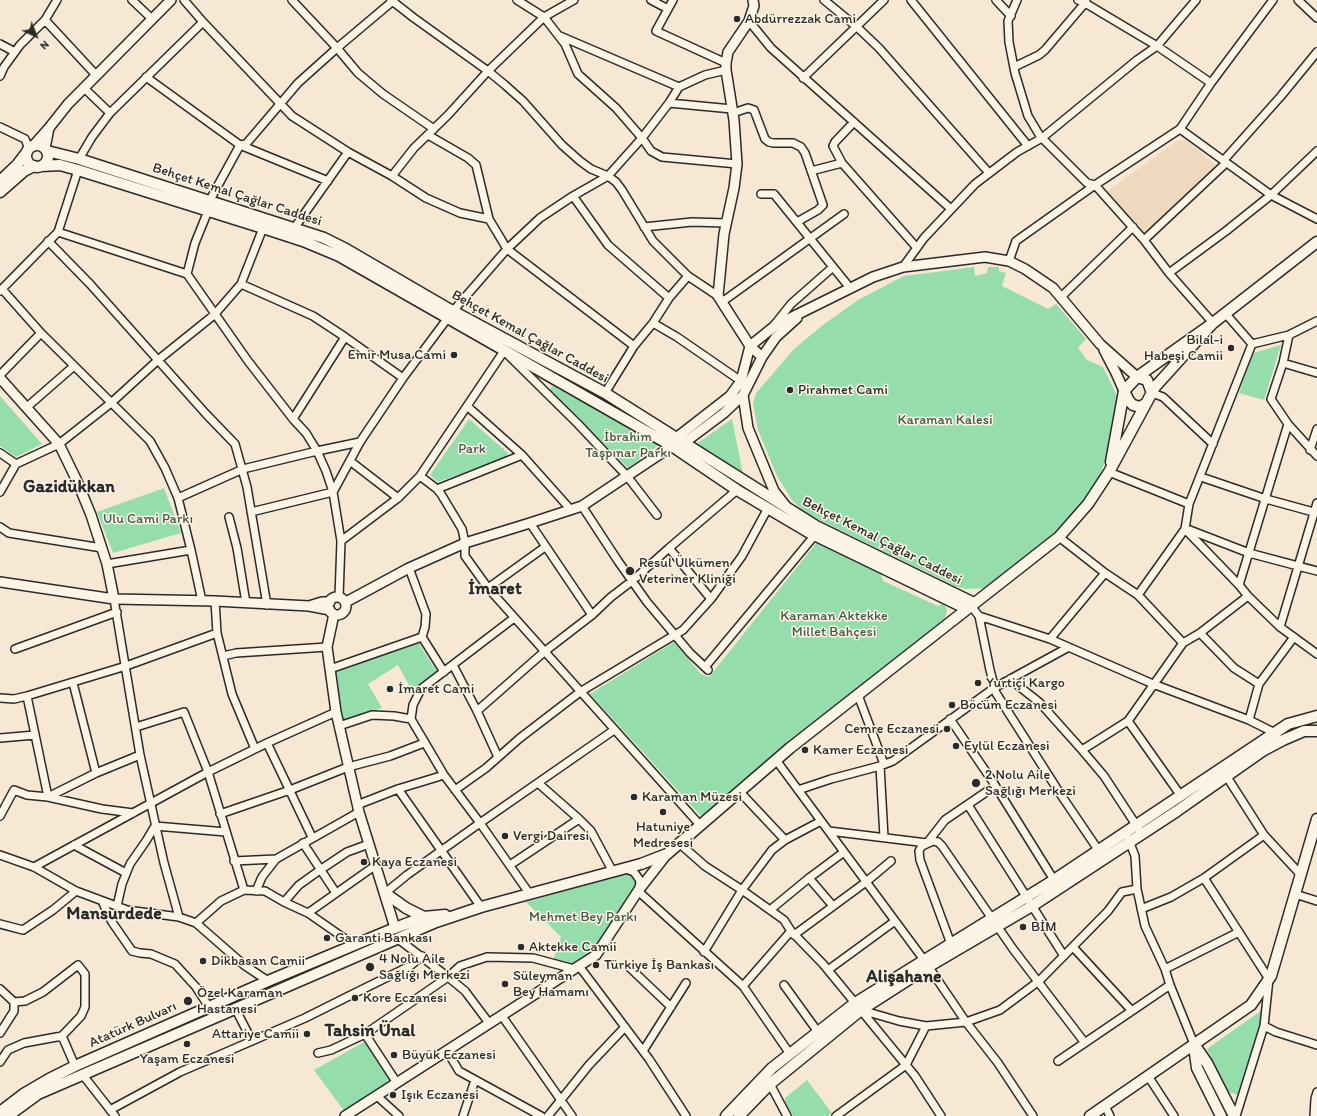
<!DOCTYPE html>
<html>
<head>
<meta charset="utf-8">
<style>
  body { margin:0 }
  #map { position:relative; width:1317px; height:1116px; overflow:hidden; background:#f6e8d3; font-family:Itim,sans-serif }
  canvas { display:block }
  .north { position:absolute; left:16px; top:16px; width:40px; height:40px; -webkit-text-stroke:3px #fcf5e5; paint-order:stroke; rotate:137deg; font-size:11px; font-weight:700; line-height:16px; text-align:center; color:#2b2b2b }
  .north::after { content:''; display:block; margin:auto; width:14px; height:18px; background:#2b2b2b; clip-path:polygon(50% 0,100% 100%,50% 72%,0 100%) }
</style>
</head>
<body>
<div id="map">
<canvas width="1317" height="1116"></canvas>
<div class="north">N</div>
</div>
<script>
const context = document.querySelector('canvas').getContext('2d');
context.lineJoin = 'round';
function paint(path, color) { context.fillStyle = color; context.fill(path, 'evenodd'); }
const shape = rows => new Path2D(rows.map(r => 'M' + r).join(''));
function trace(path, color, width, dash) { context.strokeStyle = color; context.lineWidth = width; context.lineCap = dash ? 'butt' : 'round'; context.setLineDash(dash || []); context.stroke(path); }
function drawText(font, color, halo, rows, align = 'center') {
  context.font = font + ' Itim,sans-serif'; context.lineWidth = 3; context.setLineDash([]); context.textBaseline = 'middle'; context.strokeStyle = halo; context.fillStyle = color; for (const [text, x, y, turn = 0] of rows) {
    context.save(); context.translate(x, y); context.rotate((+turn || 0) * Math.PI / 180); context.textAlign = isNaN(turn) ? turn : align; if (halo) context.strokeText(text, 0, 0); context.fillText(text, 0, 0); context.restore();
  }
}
paint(shape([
  [1186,140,1215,164,1214,168,1193,191,1145,234,1106,192,1177,141]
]), '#eed9be');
paint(shape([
  [974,267,975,276,987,273,988,267,999,267,999,271,1006,273,1002,286,1048,309,1056,304,1086,339,1078,348,1087,360,1103,367,1119,400,1111,445,1098,480,1062,529,988,588,966,589,955,586,805,513,792,500,777,476,758,430,753,404,756,393,795,348,823,325,858,300,904,276],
  [1281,345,1264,400,1239,393,1253,353],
  [553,386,660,444,628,468,549,390],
  [0,396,42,444,16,457,0,446],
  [469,419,508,453,506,457,438,482,430,475],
  [732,419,743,474,695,445],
  [164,488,181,533,113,553,97,512],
  [818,541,881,574,883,581,938,606,943,603,947,610,945,618,701,816,590,694,674,642,701,674,709,677],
  [418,642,437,672,412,691,398,665,368,684,382,708,343,720,334,673],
  [624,874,629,874,635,879,637,888,594,954,574,967,553,961,561,937,526,902],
  [1262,1010,1260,1030,1239,1095,1228,1092,1207,1049],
  [366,1041,392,1081,345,1112,314,1070],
  [807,1080,832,1113,828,1116,793,1116,785,1102,785,1098]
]), '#96ddac');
const minor = shape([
  [132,0,152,19],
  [184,0,203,22,292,116,348,152,392,176,426,198,460,213,489,219,507,249,634,346],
  [292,0,337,48,358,73,383,94,434,129],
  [391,0,414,18,488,71,505,85,523,101,562,145,580,161,591,169,608,176,616,182,622,190,653,241,688,276,718,296],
  [517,0,544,17,565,44,578,74,616,108,642,138,651,151,662,157,737,164],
  [651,0,668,9,656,31,726,63],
  [824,0,857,27,879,48,989,173],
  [911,0,1028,146],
  [996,0,1011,16],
  [1017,0,1008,21,1009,42,1015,73,1028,116,1040,136,1087,183,1095,185,1144,240,1169,273,1213,323],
  [1086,0,1085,3,1157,46,1211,83],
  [1298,0,1317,18],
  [668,9,673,0],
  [45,20,57,0],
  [749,21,771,48,951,209],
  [560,36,679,87],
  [0,44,15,52],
  [1014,67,1039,55,1045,50,1085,3,1078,0],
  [0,76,4,67,20,45,45,20,96,75],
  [146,77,240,145,328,181],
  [803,78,884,0],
  [84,88,110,113],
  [669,103,732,109],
  [733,113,748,108,754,110,765,139,769,142,773,143,793,143,801,147,805,153,823,205,818,210,797,222],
  [0,127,25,139,29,149],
  [1180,129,1271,195,1317,219],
  [428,135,468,158,476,165,489,219],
  [79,159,92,137,110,113,203,22],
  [1224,160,1281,96,1317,52],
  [842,163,833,146,835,142,854,122],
  [811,171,842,163,917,248],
  [392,176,414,148,448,115,488,71,544,17,574,0],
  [761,194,774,194,850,288],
  [573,196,608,245,669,298],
  [295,227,348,152],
  [644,227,692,222,726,223],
  [58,232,187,274],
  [1144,240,1226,163],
  [48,241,90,284,206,414,235,444,247,487,267,605],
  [1009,261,1016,241,1095,185,1180,129,1211,83,1273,0],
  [903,267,924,238,975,184,1017,152,1042,138,1137,60,1157,46,1196,0],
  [1169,273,1226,231,1271,195,1317,151],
  [241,284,313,316,345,337,403,378],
  [2,289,41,333,150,441,165,468,178,498,191,550,202,601],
  [0,291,58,232,78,170],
  [1061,297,1133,227],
  [722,302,844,214],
  [653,323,677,337,741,381],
  [775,324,791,304,833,267],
  [1289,335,1283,363,1271,399,1288,424,1317,456],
  [1252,344,1289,335,1317,321],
  [1283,363,1317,373],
  [0,375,41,333],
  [605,393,634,346,653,323,669,298,688,276],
  [1152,393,1163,397,1213,444],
  [467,406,522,455,571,510],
  [27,407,74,366],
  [293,419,345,337],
  [1310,450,1317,429],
  [0,453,16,464,59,444,111,403,158,360,214,315,241,284,263,228],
  [350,461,398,498],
  [1109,472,1189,504],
  [420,476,437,489,441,494,462,529,465,543,465,556,488,588,700,825],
  [1201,477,1266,499,1317,513],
  [437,489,522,455],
  [0,492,16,464],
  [178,498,243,469,317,451,360,442],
  [582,506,618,561,647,602,690,653,708,670],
  [251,512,333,492,360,442,403,378,453,311,507,249,540,218,573,196,608,176,642,138,669,103,679,87,705,75,726,70],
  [229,517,237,548,246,603],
  [530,523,592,615],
  [0,527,9,533,102,548],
  [1185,529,1239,585,1248,596,1280,627,1317,654],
  [1187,529,1249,553,1317,571],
  [1059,537,1105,573,1138,595,1183,643],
  [341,541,398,498,420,476,504,351,578,424,627,476,657,515],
  [669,548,711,599],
  [107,564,191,550],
  [409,568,426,614,425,627,422,637,444,672],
  [1239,585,1288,424],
  [488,588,545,547],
  [1138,595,1185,529,1189,504,1252,344,1225,313],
  [339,597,341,541,333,492,326,471,317,451,306,433,293,419,248,361,187,274,195,243,208,211,210,200,240,145,246,144,298,83,337,48,394,0],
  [114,599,140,755,164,863,179,917],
  [215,601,217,633,232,694,255,749],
  [971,606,979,616,990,670,996,693,1059,792,1101,854],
  [979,616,1050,639,1153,684,1249,720,1277,734],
  [514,618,421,689,413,705,411,719,444,775,480,823,529,893],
  [1280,627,1317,503],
  [1200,633,1234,668,1259,684],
  [1050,639,1105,573],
  [15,649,117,612],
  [223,656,236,653,327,647],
  [453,665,477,711,498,757],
  [705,667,815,535],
  [330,669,422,637],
  [1010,679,1040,703,1082,750,1104,776,1142,834],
  [73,683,96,773],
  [858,695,884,764],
  [0,698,14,699,27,696],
  [477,711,544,652,592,615,611,597,632,581,669,548,737,490],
  [950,719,993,782,1054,880],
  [1249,720,1259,684,1294,637],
  [1128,721,1183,643,1200,633,1248,596],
  [339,726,372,715,394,716,411,719],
  [136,727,184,712,208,772,244,890],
  [0,738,35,735],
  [267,743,312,837],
  [1082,750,1128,721,1181,796],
  [140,755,96,773,48,797,27,696,126,666,217,633],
  [776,760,924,960,966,1022,998,1063,1033,1116],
  [880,766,884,837],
  [1227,777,1264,835,1301,875],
  [538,783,579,819,591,831,613,872],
  [398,789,481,907],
  [455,790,486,768,520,738,580,692,683,630,711,599,742,556,768,508],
  [798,790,831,779,880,766,893,761,994,688,1067,648],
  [739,791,785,840],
  [357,805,398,789,444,775],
  [968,805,1064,956],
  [220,814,290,790,348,767,390,756,424,743],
  [0,816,14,790,27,795,48,797,102,809,133,813],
  [829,831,927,843,945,820,995,786],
  [1128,838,1135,856,1137,889,1145,926,1165,969,1170,985,1194,1044],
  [303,843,336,893],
  [680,844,705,866,742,890,784,920,791,931,823,964,915,1076,941,1116],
  [74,845,126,873],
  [0,855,34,867,76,891,127,910,179,917,196,923,244,965,268,981],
  [234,861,276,859,359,812],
  [510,865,579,819],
  [34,867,208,772,267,743,336,712],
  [624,868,634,872,639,879,640,883,638,891,743,986,790,1054],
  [809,878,833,906],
  [1204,878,1269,979,1264,1026,1236,1116],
  [256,891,262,877,276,859],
  [385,893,407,875,480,823,614,730],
  [1295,894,1317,901],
  [102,901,112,922,132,951,140,953,151,954,175,964,196,987,209,1007],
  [284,902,299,885,320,870,347,852,369,844],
  [117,906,122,884,130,864,146,841,155,826,226,832],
  [1141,909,1171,897,1204,878,1264,835],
  [770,910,809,878,844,852],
  [308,913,376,865],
  [196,923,221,901,244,890,265,891,284,902,308,913,354,945],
  [0,924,23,930,53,910,76,891],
  [794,935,866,882,891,861],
  [398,939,448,977,465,991,489,1023],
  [951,944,920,860,919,851,922,846,933,841,938,842,942,846,1013,949,1085,1043],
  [1073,947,1132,1011],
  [704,952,742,890,772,850,785,840,821,821],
  [579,966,649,1059,686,1116],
  [629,967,671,1007],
  [1165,969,1239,932],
  [828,970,895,921],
  [784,985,818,1032],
  [743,986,791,931],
  [0,989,14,1002,14,1011,0,1033],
  [14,1002,25,1001,43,992,78,965,85,974,85,1007,81,1016,62,1036],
  [235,1008,252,1041],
  [861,1010,899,1021,926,1026,966,1022,1000,1010,1039,981,1108,911,1122,892,1137,889],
  [502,1016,572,1116],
  [1264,1026,1276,1032,1317,1045],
  [365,1034,397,1083],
  [447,1051,459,1071,541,1116],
  [643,1051,686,983],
  [318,1053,331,1050,365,1034,448,977,460,966,487,957,533,958,574,969],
  [1058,1061,1170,985],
  [0,1062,8,1050,24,1043,62,1036,75,1066],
  [82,1074,115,1116],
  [1148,1076,1174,1116],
  [770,1084,787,1116],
  [377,1096,399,1116],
  [1105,1106,1110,1116],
  [110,1110,180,1072,305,1018,355,993,410,966,422,956],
  [463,1116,475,1080],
  [548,1116,589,1065,625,1027],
  [836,1116,906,1065,926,1026],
  [1314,1116,1315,1099,1317,1092]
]);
const tertiary = shape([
  [753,0,754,6,749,21,728,52,726,63,726,70,734,120,737,164,734,188,724,234,718,296,750,346,762,357],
  [49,128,68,104,171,0],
  [33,146,49,128,45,148],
  [1104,350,1116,373,1124,391],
  [0,378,59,444,77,481,91,515,107,564,114,599],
  [743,395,748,428,774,491,785,505],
  [673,443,676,438,730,396,741,381,750,346,776,325,873,277,903,267,985,257,1009,261,1025,269,1053,288,1100,344,1137,377],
  [0,582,114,599,215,601,309,606],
  '328 606a9 9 0 1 1 18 0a9 9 0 1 1-18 0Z',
  [330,602,322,602,309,606,330,610],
  [346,602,409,568,465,543,530,523,582,506,672,446,684,443,724,413,743,395,762,357,776,337,797,318],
  [334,614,327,647,336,712,359,812,395,928],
  [345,1116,596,955,638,891,667,854]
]);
const secondary = shape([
  '26 156a11 11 0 1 1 22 0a11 11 0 1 1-22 0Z',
  [47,151,79,159,324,238,346,249,449,309,605,393,816,526,974,603],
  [41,166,60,165,78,170,263,228,303,241,339,256,672,446,737,490,808,532,967,609],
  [0,181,17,165,27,152],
  [0,192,24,171,34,166],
  [1137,377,1147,380,1152,393],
  [1124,391,1129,401,1133,405,1140,407,1145,404],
  [1111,462,1124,391,1137,377,1213,323,1317,242],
  [385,893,406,908,426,918],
  [1194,1044,1207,1063,1234,1116],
  [1194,1046,1197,1068,1221,1116],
  [0,1112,25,1093,49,1079,75,1066,268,981,395,928,424,917,445,915],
  [8,1116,38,1094,436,922,481,907,641,864,667,854,790,748,1059,537,1088,504,1109,472,1155,387,1213,323],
  [726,1116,772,1068,855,1003,1054,880,1288,724,1317,716],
  [739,1116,770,1084,861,1010,928,967,1032,906,1177,811,1264,750,1283,740,1304,731,1317,731],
  [1090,1116,1251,1005,1271,976,1317,819]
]);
trace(minor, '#2b2b2b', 10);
trace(tertiary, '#2b2b2b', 12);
trace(secondary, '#2b2b2b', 13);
trace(minor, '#fcf5e5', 7);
trace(tertiary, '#fcf5e5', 9);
trace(secondary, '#fcf5e5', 10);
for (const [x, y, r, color] of [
  [737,19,4,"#2b2b2b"],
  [1231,348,4,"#2b2b2b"],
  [454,355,4,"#2b2b2b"],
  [790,390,4,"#2b2b2b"],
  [630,571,5,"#2b2b2b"],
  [978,683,4,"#2b2b2b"],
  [390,689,4,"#2b2b2b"],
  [952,705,4,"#2b2b2b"],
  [947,729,4,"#2b2b2b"],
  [956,746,4,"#2b2b2b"],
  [805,750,4,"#2b2b2b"],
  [976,783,5,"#2b2b2b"],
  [634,797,4,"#2b2b2b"],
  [663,812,4,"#2b2b2b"],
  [505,836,4,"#2b2b2b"],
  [364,862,4,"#2b2b2b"],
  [1023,927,4,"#2b2b2b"],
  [327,938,4,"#2b2b2b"],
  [521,947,4,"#2b2b2b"],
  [203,961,4,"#2b2b2b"],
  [596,965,4,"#2b2b2b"],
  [370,967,5,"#2b2b2b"],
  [505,984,4,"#2b2b2b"],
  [355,998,4,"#2b2b2b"],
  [188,1001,5,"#2b2b2b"],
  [307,1034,4,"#2b2b2b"],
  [187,1044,4,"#2b2b2b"],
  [394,1055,4,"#2b2b2b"],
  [393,1095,4,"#2b2b2b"]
]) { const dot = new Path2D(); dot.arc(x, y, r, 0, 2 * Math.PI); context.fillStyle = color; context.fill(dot); trace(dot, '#fcf5e5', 1.5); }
drawText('14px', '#2b2b2b', '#fcf5e5', [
  ["Abdürrezzak Cami",745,19],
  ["Bilal-i",1223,340,"right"],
  ["Habeşi Camii",1223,356,"right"],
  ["Emir Musa Cami",446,355,"right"],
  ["Pirahmet Cami",798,390],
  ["Resul Ülkümen",639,563],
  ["Veteriner Kliniği",639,579],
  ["Yurtiçi Kargo",986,683],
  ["İmaret Cami",398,689],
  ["Böcüm Eczanesi",960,705],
  ["Cemre Eczanesi",939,729,"right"],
  ["Eylül Eczanesi",964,746],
  ["Kamer Eczanesi",813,750],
  ["2 Nolu Aile",985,775],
  ["Sağlığı Merkezi",985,791],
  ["Karaman Müzesi",642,797],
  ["Hatuniye",663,827,"center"],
  ["Medresesi",663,843,"center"],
  ["Vergi Dairesi",513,836],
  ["Kaya Eczanesi",372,862],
  ["BİM",1031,927],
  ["Garanti Bankası",335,938],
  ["Aktekke Camii",529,947],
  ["4 Nolu Aile",379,959],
  ["Sağlığı Merkezi",379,975],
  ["Dikbasan Camii",211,961],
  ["Türkiye İş Bankası",604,965],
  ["Süleyman",513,976],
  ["Bey Hamamı",513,992],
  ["Özel Karaman",197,993],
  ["Hastanesi",197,1009],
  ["Kore Eczanesi",363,998],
  ["Attariye Camii",299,1034,"right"],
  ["Büyük Eczanesi",402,1055],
  ["Yaşam Eczanesi",187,1059,"center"],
  ["Işık Eczanesi",401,1095]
], 'left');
drawText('14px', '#2b2b2b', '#fcf5e5', [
  ["Behçet Kemal Çağlar Caddesi",237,195,18],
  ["Behçet Kemal Çağlar Caddesi",530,337,29],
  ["Behçet Kemal Çağlar Caddesi",882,541,27],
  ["Atatürk Bulvarı",133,1025,-24]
]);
drawText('14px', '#46584b', '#fcf5e5', [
  ["Karaman Kalesi",945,420],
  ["İbrahim",628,437],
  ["Taşpınar Parkı",628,453],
  ["Park",472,449],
  ["Ulu Cami Parkı",148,519],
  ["Karaman Aktekke",834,616],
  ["Millet Bahçesi",834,632],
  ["Mehmet Bey Parkı",583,917]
]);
drawText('bold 18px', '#2b2b2b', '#fcf5e5', [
  ["Gazidükkan",69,487],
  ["İmaret",495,589],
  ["Mansurdede",114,914],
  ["Alişahane",904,977],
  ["Tahsin Ünal",370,1031]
]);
</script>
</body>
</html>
